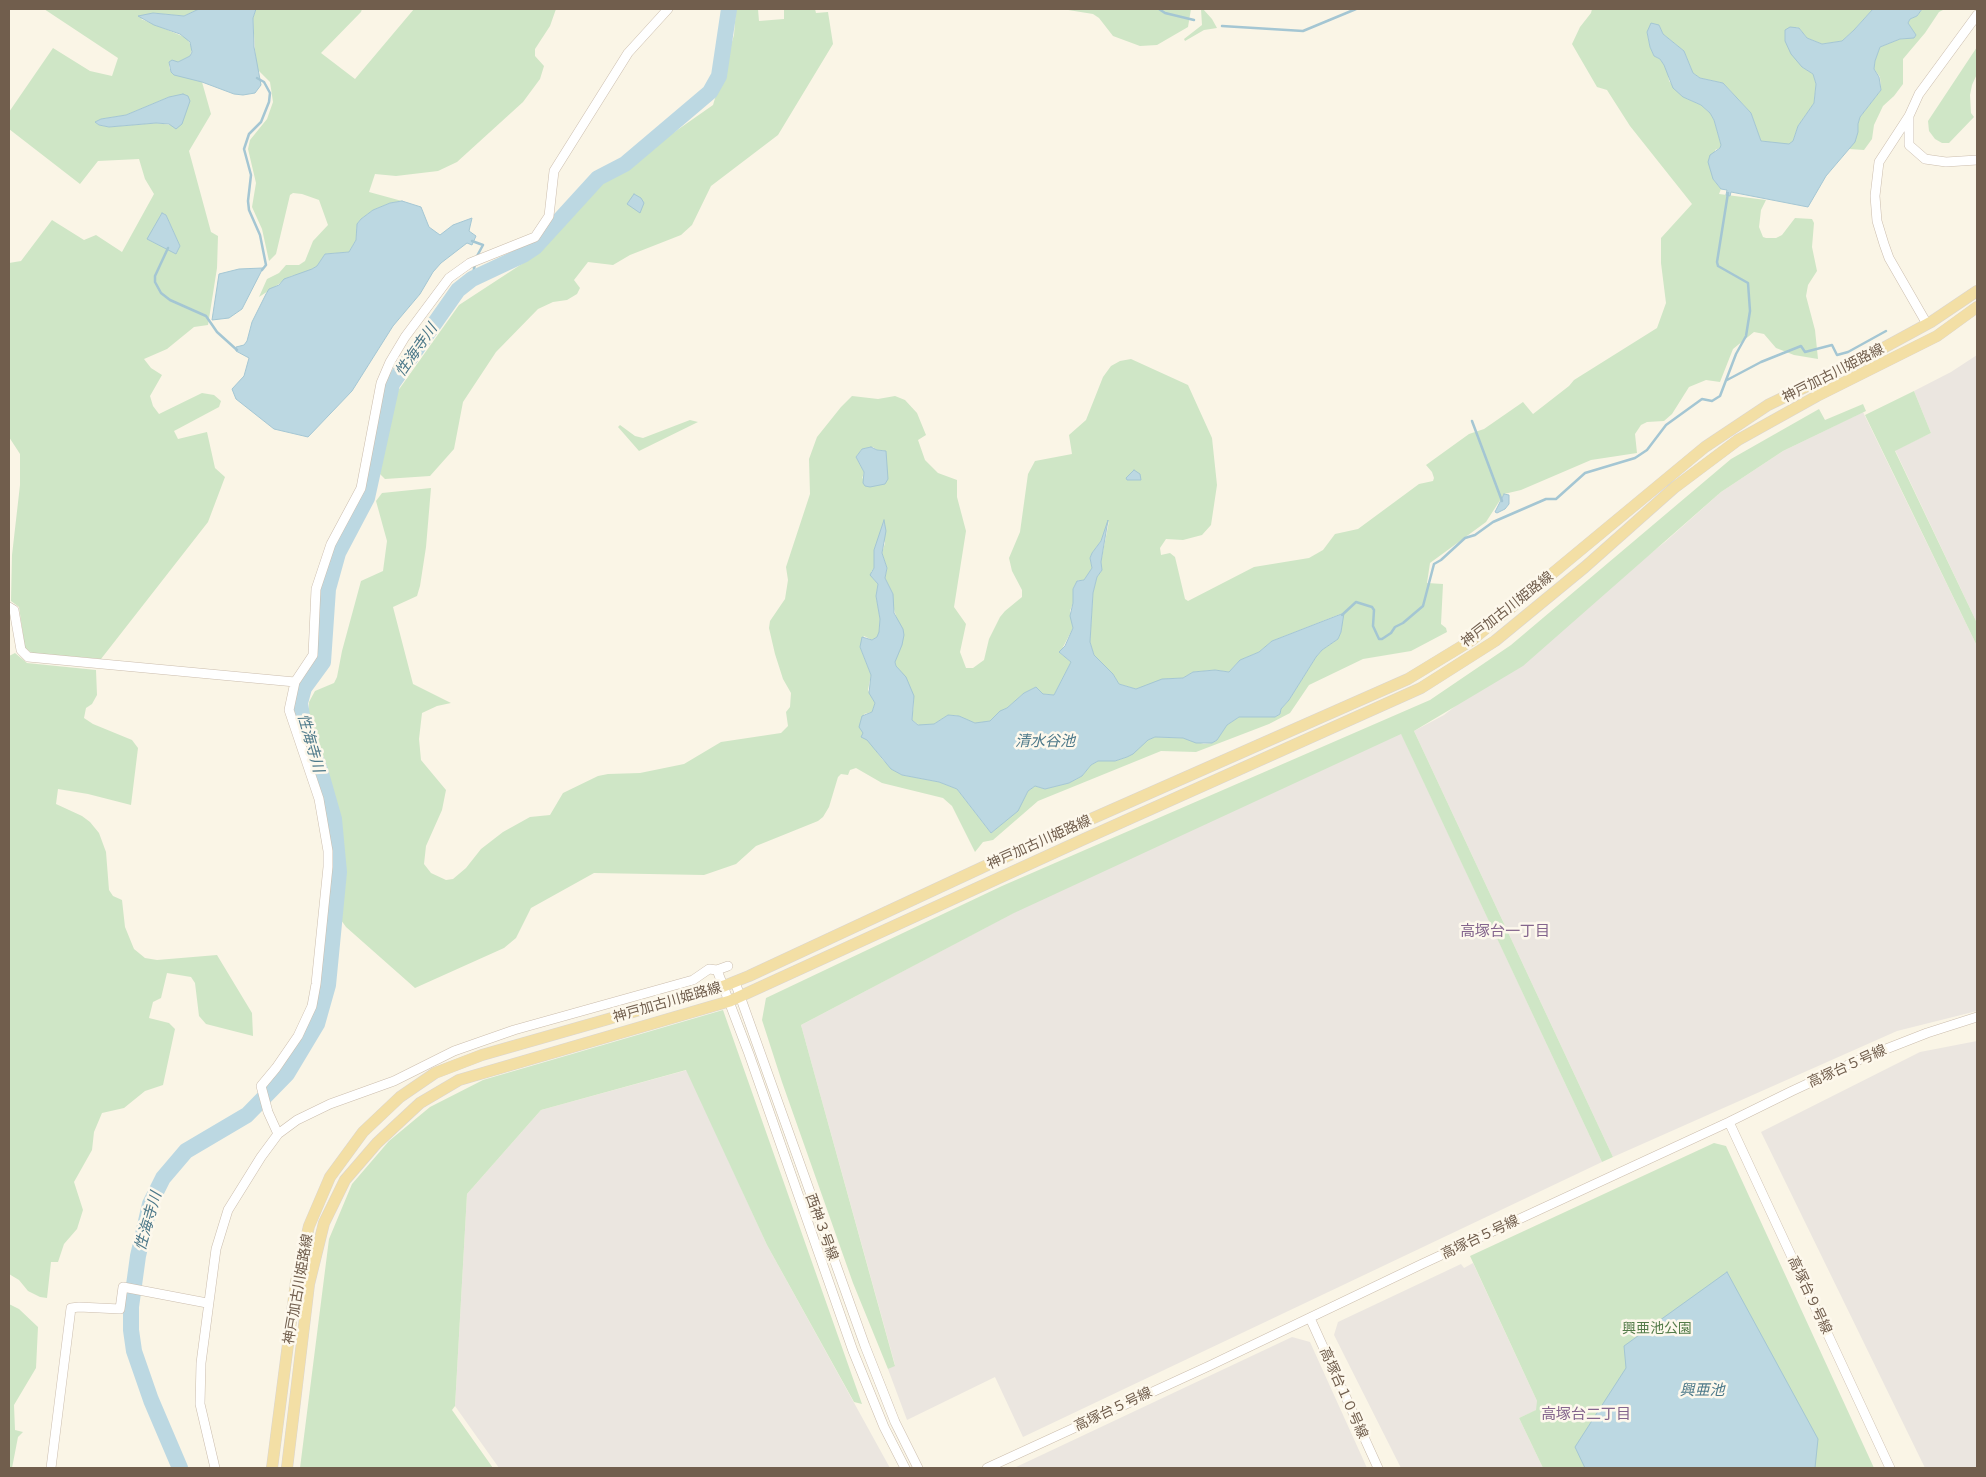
<!DOCTYPE html>
<html>
<head>
<meta charset="utf-8">
<style>
  body { margin:0 }
  #map { position:relative; width:1986px; height:1477px; overflow:hidden; background:#faf5e6; font-family:Commissioner,sans-serif }
  canvas { display:block }
  .frame { position:absolute; inset:0; border:10px solid #715e4d; pointer-events:none }
</style>
</head>
<body>
<div id="map">
<canvas width="1986" height="1477"></canvas>
<div class="frame"></div>
</div>
<script>
const context = document.querySelector('canvas').getContext('2d');
context.lineJoin = 'round';
function paint(path, color) { context.fillStyle = color; context.fill(path, 'evenodd'); }
const shape = rows => new Path2D(rows.map(r => 'M' + r).join(''));
function trace(path, color, width, dash) { context.strokeStyle = color; context.lineWidth = width; context.lineCap = dash ? 'butt' : 'round'; context.setLineDash(dash || []); context.stroke(path); }
function drawText(font, color, halo, rows, align = 'center') {
  context.font = font + ' Commissioner,"Noto Sans JP",sans-serif'; context.lineWidth = 5; context.setLineDash([]); context.textBaseline = 'middle'; context.strokeStyle = halo; context.fillStyle = color; for (const [text, x, y, turn = 0] of rows) {
    context.save(); context.translate(x, y); context.rotate((+turn || 0) * Math.PI / 180); context.textAlign = isNaN(turn) ? turn : align; if (halo) context.strokeText(text, 0, 0); context.fillText(text, 0, 0); context.restore();
  }
}
paint(shape([
  [1977,355,1977,623,1895,450,1931,433,1914,391,1951,372],
  [1863,412,1977,646,1977,1011,1897,1031,1613,1157,1414,731,1444,715,1665,542,1721,492,1783,451],
  [1401,733,1602,1162,1023,1437,995,1377,907,1420,888,1369,895,1365,801,1025,1013,913,1184,831],
  [1977,1041,1977,1468,1925,1468,1761,1132,1920,1052],
  [687,1070,767,1245,890,1468,499,1468,455,1406,467,1194,541,1110],
  [1473,1263,1537,1401,1537,1410,1519,1418,1543,1468,1401,1468,1334,1335,1338,1322,1461,1264,1464,1268],
  [1292,1337,1310,1342,1367,1468,1014,1468]
]), '#ebe6e0');
paint(shape([
  [44,9,199,9,184,16,153,13,141,19,187,38,192,48,190,56,178,62,169,62,169,67,171,72,202,82,211,114,189,151,211,232,218,236,217,268,208,325,194,327,167,349,144,359,151,368,162,375,150,396,153,406,159,414,202,393,214,395,221,401,219,407,174,431,178,439,207,432,215,468,225,477,208,522,101,659,32,653,25,648,19,607,11,601,12,555,20,485,20,454,9,437,9,263,21,261,52,220,84,240,96,235,122,252,154,194,145,179,139,159,98,161,80,184,9,129,9,112,53,48,90,71,112,76,118,58],
  [169,97,171,125,156,123,109,127,99,125,96,122,101,119,126,115],
  [162,214,166,215,180,246,176,253,148,239],
  [256,9,362,9,361,12,321,53,355,79,414,9,556,9,550,26,535,49,535,56,544,66,540,79,523,102,457,162,438,171,396,176,375,174,369,192,402,201,390,203,373,210,361,219,357,224,356,240,349,252,325,254,317,266,312,269,303,274,291,276,259,297,267,279,279,273,286,265,299,265,305,261,313,241,328,225,319,200,302,194,293,193,290,195,276,254,269,261,262,229,252,207,256,183,248,149,250,140,267,119,273,102,270,82,258,70,256,65,253,18],
  [736,9,758,9,759,21,784,19,784,9,815,9,816,13,828,12,833,44,778,135,711,186,692,225,681,235,630,255,613,265,588,262,574,280,580,288,577,294,567,300,553,302,538,309,496,352,463,402,454,449,430,476,385,479,380,474,395,395,459,305,534,256,603,182,713,105,734,35],
  [1062,9,1191,9,1188,27,1157,45,1140,46,1113,36,1099,18,1093,14],
  [1201,9,1203,9,1212,19,1217,28,1204,30,1185,41,1184,39,1202,25],
  [1592,9,1873,9,1854,30,1842,41,1822,44,1807,38,1799,28,1796,27,1802,67,1813,74,1816,84,1814,103,1798,126,1793,141,1789,145,1761,141,1751,113,1723,83,1700,78,1693,73,1684,51,1663,34,1659,25,1647,32,1650,47,1654,56,1660,59,1664,64,1668,72,1669,81,1683,97,1701,105,1710,113,1714,120,1721,145,1720,148,1715,150,1713,179,1721,189,1719,194,1766,200,1761,210,1759,227,1763,237,1766,238,1776,238,1782,235,1795,218,1812,219,1814,223,1812,247,1817,271,1808,285,1806,296,1815,330,1818,359,1794,355,1776,348,1764,334,1754,332,1733,349,1720,382,1706,380,1689,387,1672,414,1664,421,1647,422,1641,425,1635,434,1637,453,1591,460,1521,490,1504,494,1486,522,1430,563,1427,583,1443,584,1441,624,1446,628,1447,632,1411,651,1363,659,1309,685,1290,713,1269,724,1196,752,1161,751,1038,801,993,840,983,842,975,852,952,806,943,798,882,783,856,768,850,770,848,775,841,774,838,777,829,807,823,817,818,821,756,846,736,864,704,875,594,873,531,908,516,938,504,948,415,988,346,927,341,920,345,859,335,797,313,735,309,716,309,702,315,691,334,683,337,677,342,651,361,581,383,571,387,541,376,501,382,493,431,488,426,547,420,586,417,596,393,607,413,684,451,703,437,706,422,713,419,739,421,760,446,790,442,810,426,846,424,864,431,873,446,880,453,879,466,868,481,849,503,832,530,817,550,815,563,793,598,776,608,774,640,773,684,764,721,742,781,733,788,726,786,712,790,707,791,693,783,679,775,654,769,628,770,621,785,599,788,580,786,567,810,494,809,459,817,437,841,407,852,396,878,399,895,396,905,400,917,413,926,435,918,440,925,460,938,473,957,480,957,497,966,531,954,607,966,624,960,652,966,668,973,668,984,660,989,639,1000,617,1005,611,1022,597,1022,590,1012,571,1009,558,1020,532,1028,474,1035,461,1072,454,1069,435,1086,420,1103,377,1111,366,1120,361,1131,359,1188,385,1212,438,1217,485,1211,525,1202,535,1183,540,1166,539,1160,548,1161,555,1170,553,1175,557,1185,599,1188,601,1254,567,1309,558,1323,550,1335,534,1358,529,1419,484,1433,481,1434,478,1432,472,1426,465,1469,434,1484,429,1523,402,1533,414,1569,386,1574,380,1657,328,1666,303,1661,263,1661,238,1692,204,1630,126,1607,90,1597,87,1572,44,1580,27,1591,13],
  [873,447,877,450,884,450,862,479,864,472,856,457,862,449],
  [1109,521,1101,562,1102,570,1097,577,1093,593,1090,642,1094,655,1113,674,1119,684,1136,689,1168,679,1183,678,1193,672,1215,670,1229,672,1240,660,1259,652,1272,641,1343,613,1341,632,1338,639,1322,650,1316,657,1289,700,1281,709,1280,714,1275,717,1239,717,1227,725,1217,740,1212,743,1204,744,1183,738,1155,737,1148,740,1127,757,1115,761,1098,761,1091,765,1082,776,1069,783,1045,789,1035,786,1028,791,1017,811,991,833,957,789,939,782,902,775,892,769,882,759,863,733,864,714,872,712,875,703,868,690,871,675,860,647,864,636,872,640,877,637,879,633,880,619,876,596,878,584,872,577,871,572,874,568,874,550,881,534,885,543,882,553,887,568,885,578,893,594,892,603,897,619,895,662,896,666,907,680,914,702,912,720,919,725,929,725,934,724,948,715,955,715,975,723,980,723,990,721,998,713,1007,708,1024,693,1036,687,1043,694,1054,695,1071,662,1060,653,1073,628,1070,611,1073,603,1073,589,1078,580,1084,580,1092,568,1090,558,1092,553,1101,541],
  [1922,9,1960,9,1945,9,1939,12,1925,33,1903,59,1903,84,1894,96,1883,106,1874,125,1872,139,1864,150,1849,149,1858,132,1858,124,1860,117,1881,90,1880,77,1874,69,1875,61,1880,47,1900,39,1914,37,1916,35,1908,23,1910,19,1917,16],
  [1977,47,1977,74,1972,85,1970,95,1971,113,1974,117,1949,143,1942,143,1935,139,1929,131,1928,121],
  [1914,391,1931,433,1895,451,1977,623,1977,646,1865,415],
  [1863,404,1866,411,1783,451,1721,492,1523,666,1414,731,1613,1157,1602,1162,1401,734,1014,913,801,1025,895,1366,888,1369,853,1283,782,1082,762,1020,766,998,1002,886,1430,700,1511,645,1731,459,1819,409,1825,420],
  [690,420,698,422,639,451,618,427,620,425,635,436,643,438],
  [15,653,27,663,96,670,97,695,92,704,86,708,84,718,93,724,132,740,138,748,131,805,88,794,58,789,56,804,82,816,90,822,99,833,106,852,109,890,113,896,122,900,125,927,134,949,145,958,157,960,217,955,252,1013,253,1036,206,1024,199,1016,195,983,191,977,167,973,161,998,153,1002,149,1018,169,1023,175,1029,163,1085,145,1091,124,1108,102,1113,94,1132,92,1150,74,1182,83,1210,77,1229,64,1244,58,1262,51,1262,47,1298,40,1297,28,1291,19,1280,9,1274,9,656],
  [723,1010,862,1404,854,1402,767,1245,686,1070,541,1110,467,1194,455,1406,452,1410,493,1468,300,1468,329,1239,352,1184,389,1141,430,1107,483,1080],
  [1714,1143,1726,1146,1874,1468,1543,1468,1519,1418,1536,1410,1537,1401,1470,1256],
  [9,1304,19,1309,38,1327,36,1368,14,1405,15,1430,23,1432,18,1437,12,1468,9,1468]
]), '#cfe6c6');
const water = shape([
  [199,9,256,9,253,18,254,47,261,85,255,93,243,95,234,94,202,82,174,75,171,72,169,62,172,60,178,62,190,56,192,52,190,42,180,34,154,25,138,16,153,13,184,16,199,9],
  [1873,9,1922,9,1917,16,1910,19,1908,23,1916,35,1914,38,1900,39,1880,47,1875,61,1874,69,1879,77,1881,90,1860,117,1858,124,1858,132,1855,142,1826,176,1808,207,1731,192,1730,196,1726,195,1727,190,1721,189,1713,179,1708,162,1710,155,1720,148,1721,145,1714,120,1710,113,1701,105,1683,97,1673,88,1664,65,1660,59,1654,56,1650,47,1647,32,1651,23,1659,25,1663,34,1684,51,1693,73,1700,78,1723,83,1751,113,1761,141,1789,144,1793,141,1798,126,1814,103,1816,84,1813,74,1802,67,1791,54,1785,41,1785,30,1790,27,1799,28,1807,38,1822,44,1842,41,1854,30,1873,9],
  [183,94,188,96,190,101,182,124,176,129,169,124,156,123,109,127,99,125,95,122,101,119,126,115,169,97,183,94],
  [634,194,641,198,644,203,640,213,627,204,634,194],
  [402,201,421,207,429,227,440,235,453,225,472,218,469,231,476,236,472,245,467,243,441,263,433,272,420,294,393,326,352,391,308,437,274,429,236,399,232,389,244,376,249,358,236,351,236,347,244,345,247,341,252,322,266,294,269,289,279,285,284,279,312,269,317,266,325,254,349,252,356,240,357,224,361,219,373,210,390,203,402,201],
  [162,213,166,215,180,246,176,254,147,239,162,213],
  [263,268,242,309,229,318,212,320,219,274,239,269,263,268],
  [871,447,877,450,886,451,888,479,885,484,870,487,865,486,863,483,864,472,856,457,862,449,871,447],
  [1134,470,1140,474,1141,480,1127,480,1126,478,1134,470],
  [1504,494,1509,495,1509,504,1505,509,1497,513,1495,512,1504,494],
  [884,520,886,531,882,553,887,568,885,578,893,594,894,613,903,629,904,635,902,645,895,662,896,666,906,677,914,696,912,720,918,725,934,724,948,715,959,716,975,723,990,721,1000,711,1007,708,1024,693,1036,687,1043,694,1054,695,1071,662,1059,652,1065,646,1073,628,1070,616,1073,603,1073,589,1077,581,1084,580,1092,568,1090,558,1092,553,1101,541,1108,520,1101,562,1102,570,1097,577,1093,593,1090,642,1094,655,1113,674,1119,684,1136,689,1162,679,1183,678,1193,672,1215,670,1229,672,1240,660,1259,652,1272,641,1344,613,1341,632,1338,639,1322,650,1316,657,1289,700,1281,709,1280,714,1275,717,1239,717,1227,725,1217,740,1212,743,1196,743,1183,738,1155,737,1148,740,1133,754,1127,757,1115,761,1098,761,1091,765,1082,776,1069,783,1045,789,1035,786,1028,791,1018,811,991,833,957,789,939,782,902,775,891,769,867,740,861,737,863,733,859,727,862,716,872,712,875,703,869,693,871,675,860,647,862,637,872,640,877,637,879,632,880,619,876,596,878,584,870,575,874,568,874,550,884,520],
  [1727,1272,1818,1439,1815,1468,1585,1468,1575,1447,1626,1368,1624,1346,1727,1272]
]);
paint(water, '#bcd8e2');
trace(water, '#a4c6d3', 1);
trace(shape([
  [1159,9,1165,13,1194,20],
  [1222,26,1303,31,1356,9],
  [257,78,264,82,270,93,269,102,261,122,249,134,244,149,251,175,248,201,249,210,260,235,266,265,262,270],
  [472,241,483,245,477,256],
  [168,248,155,276,155,282,161,293,170,300,206,316,217,332,237,350],
  [472,279,475,264],
  [1727,380,1761,362,1801,346,1805,352,1832,345,1837,355,1848,352,1886,331],
  [1472,421,1502,501],
  [1342,615,1356,602,1372,607,1374,610,1373,626,1379,639,1382,639,1391,633,1395,627,1403,623,1423,606,1434,564,1441,560,1465,538,1475,535,1493,522,1546,499,1556,499,1585,473,1635,458,1647,450,1666,425,1702,399,1712,401,1720,396,1736,354,1746,336,1750,311,1748,283,1718,266,1717,262,1728,193]
]), '#a4c6d3', 2.5);
trace(shape([
  [180,1468,151,1400,134,1351,131,1330,131,1307,138,1256,150,1204,163,1178,186,1151,247,1115,287,1074,317,1024,328,985,339,872,334,819,320,770,304,729,300,703,304,688,323,662,328,589,338,553,367,498,392,384,458,290,472,279,523,255,535,247,598,178,625,164,710,92,719,76,729,9]
]), '#bcd8e2', 16);
const minor = shape([
  [1909,116,1909,145,1925,159,1946,162,1977,160],
  [1927,324,1889,258,1884,244,1877,221,1875,196,1879,162,1909,116,1919,94,1977,15],
  [9,607,14,610,21,650,28,657,295,682],
  [717,970,749,1054,853,1351,884,1427,905,1468],
  [735,982,865,1346,895,1422,918,1468],
  [1729,1122,1890,1468],
  [278,1134,268,1112,261,1086,276,1068,298,1036,312,1006,316,984,328,867,328,851,319,799,289,710,295,682,313,655,316,589,331,544,361,488,381,383,390,362,405,337,449,278,470,263,535,237,549,216,554,171,628,53,668,9],
  [1310,1318,1378,1468],
  [51,1468,71,1308,79,1307,120,1309,123,1287,207,1303],
  [215,1468,200,1404,201,1363,216,1249,228,1210,261,1157,278,1134,297,1120,330,1104,394,1081,454,1051,514,1030,693,980,709,969,717,970,728,966],
  [987,1468,1209,1366,1422,1264,1729,1122,1792,1091,1863,1058,1927,1033,1977,1017]
]);
const major = shape([
  [272,1468,296,1282,309,1226,330,1177,363,1132,400,1097,435,1073,482,1055,724,986,749,976,996,861,1408,679,1472,640,1705,447,1768,405,1863,359,1931,322,1977,291],
  [287,1468,309,1284,324,1223,345,1180,377,1143,420,1103,459,1080,730,1001,1082,840,1421,688,1495,641,1585,567,1674,488,1738,440,1817,396,1937,336,1977,307]
]);
trace(minor, '#cbbdad', 10);
trace(major, '#dad5d1', 12);
trace(minor, '#fff', 9);
trace(major, '#f3dfa5', 11);
drawText('14px', '#715e4d', '#fdf8ec', [
  ["神戸加古川姫路線",1833,373,-27],
  ["神戸加古川姫路線",1507,609,-38],
  ["神戸加古川姫路線",1039,842,-24],
  ["神戸加古川姫路線",667,1002,-16],
  ["高塚台５号線",1847,1066,-24],
  ["西神３号線",822,1227,70],
  ["高塚台５号線",1480,1237,-25],
  ["神戸加古川姫路線",298,1289,-80],
  ["高塚台９号線",1810,1295,65],
  ["高塚台１０号線",1344,1393,66],
  ["高塚台５号線",1113,1409,-25]
]);
drawText('14px', '#537b49', '#fdf8ec', [
  ["興亜池公園",1657,1328]
]);
drawText('italic 15px', '#4c7889', '#fdf8ec', [
  ["性海寺川",416,350,-55],
  ["清水谷池",1045,741],
  ["性海寺川",311,743,74],
  ["性海寺川",148,1221,-74],
  ["興亜池",1702,1390]
]);
drawText('15px', '#84658d', '#fdf8ec', [
  ["高塚台一丁目",1505,931],
  ["高塚台二丁目",1586,1414]
]);
</script>
</body>
</html>
